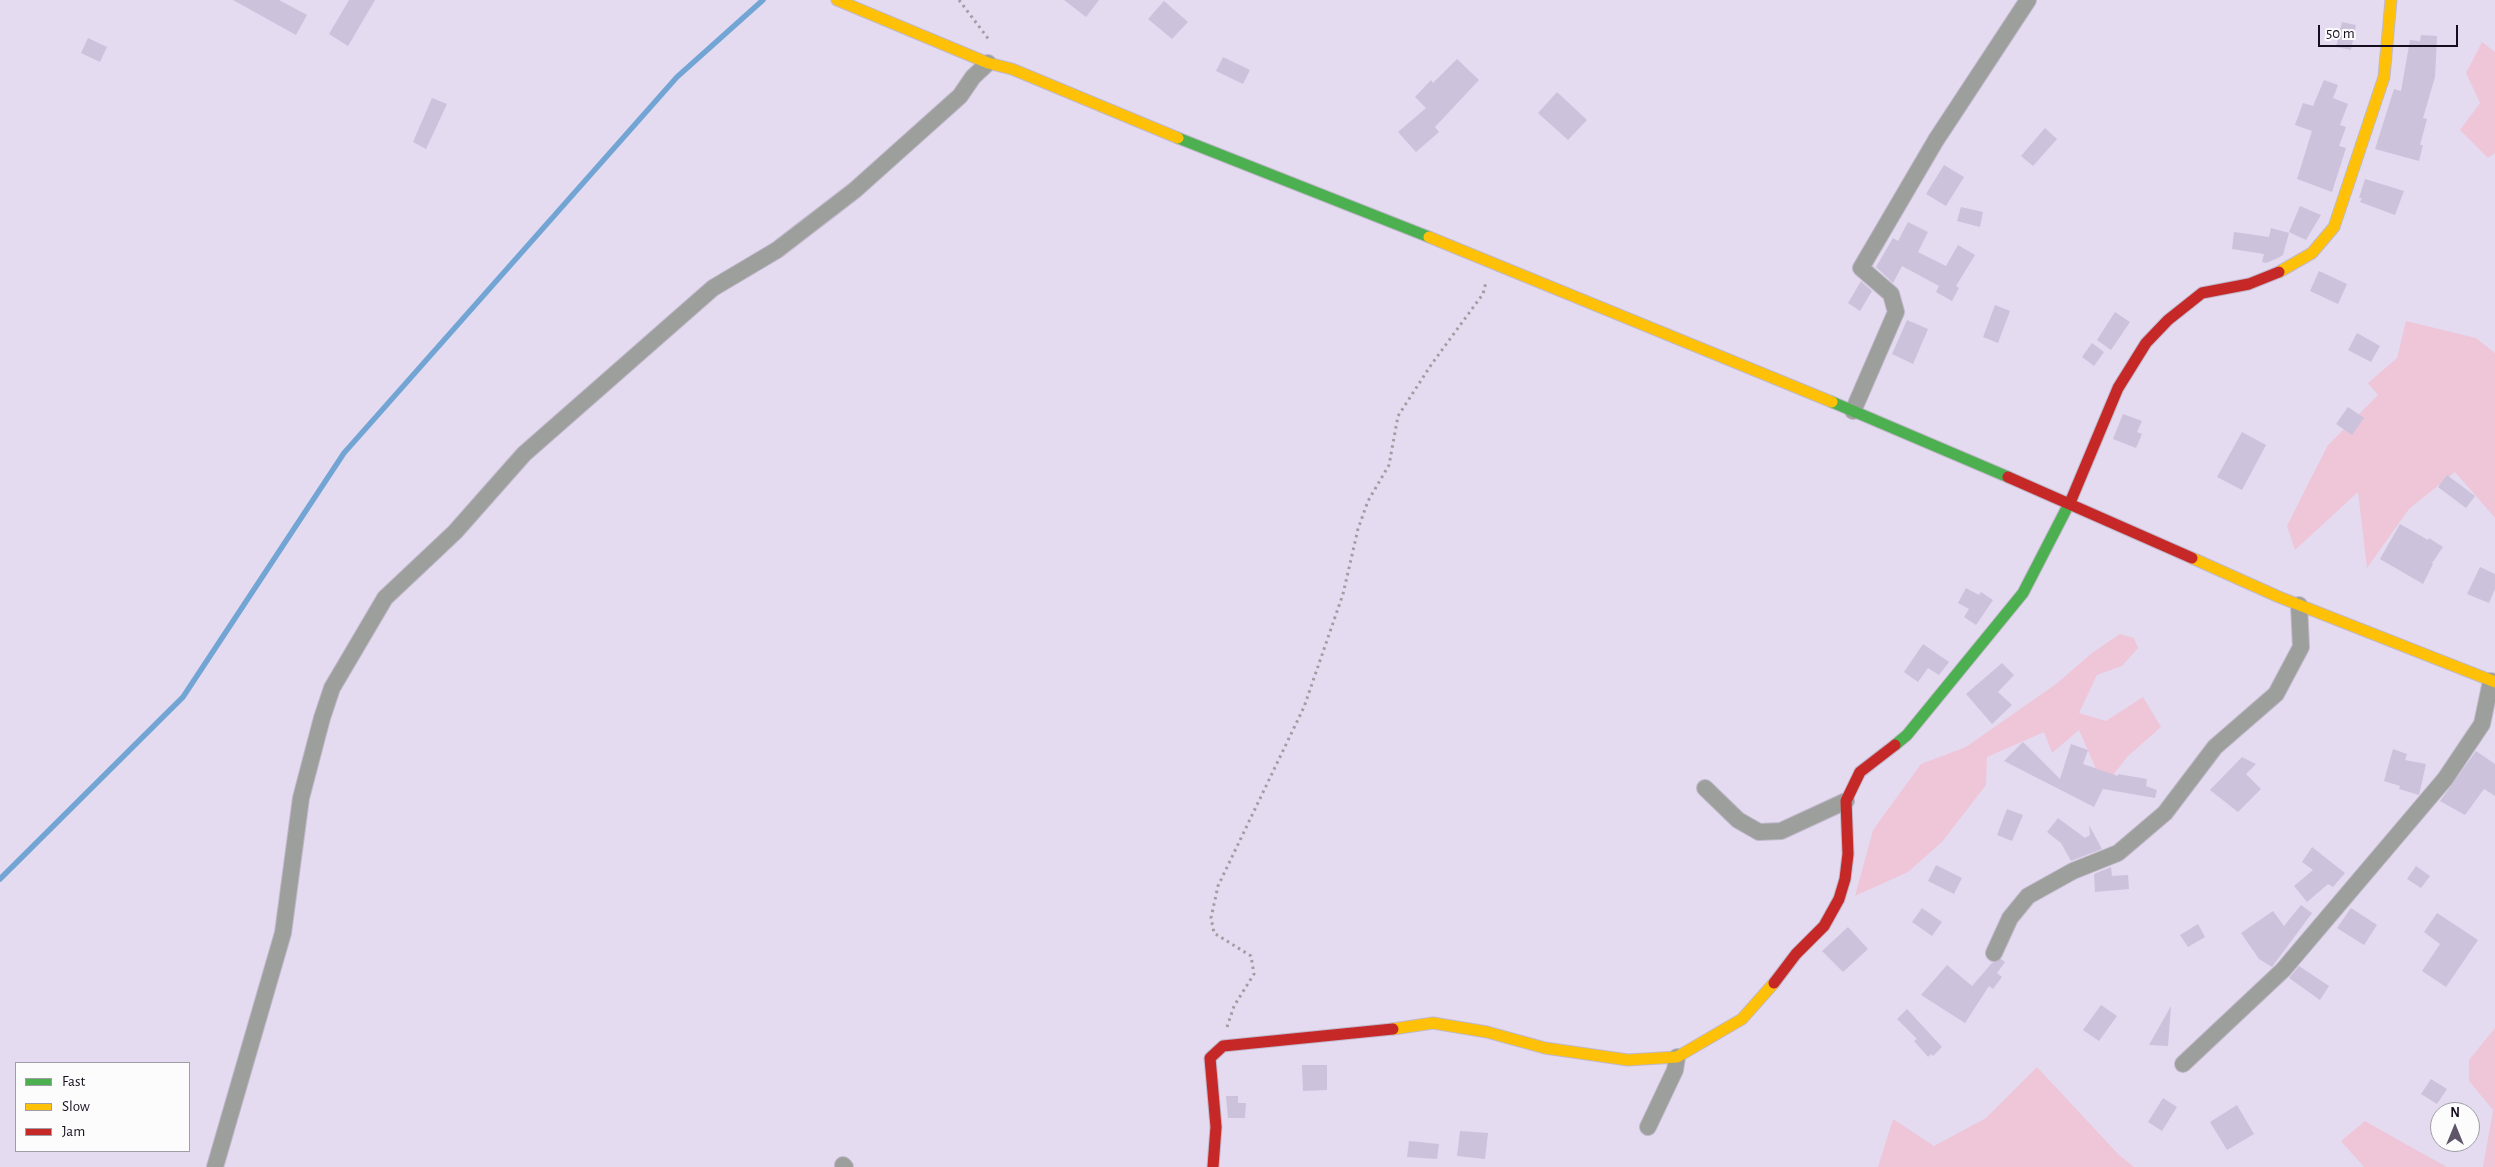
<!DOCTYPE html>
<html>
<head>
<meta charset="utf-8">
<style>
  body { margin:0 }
  #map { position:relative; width:2495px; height:1167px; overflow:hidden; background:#e4dbf1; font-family:"Alegreya Sans",sans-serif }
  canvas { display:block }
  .legend { position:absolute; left:15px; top:1062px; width:175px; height:90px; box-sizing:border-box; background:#fcfcfc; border:1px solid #a09da4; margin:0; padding:6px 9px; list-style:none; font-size:15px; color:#160e1f }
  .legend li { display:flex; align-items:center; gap:10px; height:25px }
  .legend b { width:25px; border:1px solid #a09da4 }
  .north { position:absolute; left:2430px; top:1102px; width:50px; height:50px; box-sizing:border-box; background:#fcfcfc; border:1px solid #a09da4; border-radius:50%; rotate:0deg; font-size:14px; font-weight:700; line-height:20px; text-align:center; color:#160e1f }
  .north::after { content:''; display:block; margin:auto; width:18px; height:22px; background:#5e5668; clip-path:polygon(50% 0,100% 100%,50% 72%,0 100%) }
  .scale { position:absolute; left:2318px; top:25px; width:140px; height:22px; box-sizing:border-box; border:2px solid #160e1f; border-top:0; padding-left:6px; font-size:15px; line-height:18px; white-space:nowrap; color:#160e1f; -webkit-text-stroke:4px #fcfcfc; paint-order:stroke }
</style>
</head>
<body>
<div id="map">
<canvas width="2495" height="1167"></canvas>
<ul class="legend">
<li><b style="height:6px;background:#4caf50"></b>Fast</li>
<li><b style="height:6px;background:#ffc107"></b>Slow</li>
<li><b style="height:6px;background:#c62828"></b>Jam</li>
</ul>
<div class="north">N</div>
<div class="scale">50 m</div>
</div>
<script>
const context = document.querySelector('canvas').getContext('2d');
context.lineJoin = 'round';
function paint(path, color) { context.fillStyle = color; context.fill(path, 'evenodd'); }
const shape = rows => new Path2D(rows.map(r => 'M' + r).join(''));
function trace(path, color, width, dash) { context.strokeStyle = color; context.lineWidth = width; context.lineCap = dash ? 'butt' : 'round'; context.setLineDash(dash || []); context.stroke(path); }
paint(shape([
  [2482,42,2495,52,2495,153,2488,158,2460,130,2480,103,2466,73],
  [2406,321,2476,338,2495,353,2495,518,2455,472,2409,509,2367,568,2358,492,2295,550,2287,526,2307,486,2328,445,2378,395,2368,383,2397,358],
  [2120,634,2134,638,2138,648,2122,666,2097,675,2079,713,2106,721,2143,697,2161,727,2127,757,2104,787,2079,730,2052,753,2044,732,1987,757,1986,785,1942,842,1908,872,1855,896,1873,830,1921,764,1966,747,2056,684,2092,653],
  [2495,1028,2495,1167,2483,1167,2493,1110,2469,1081,2469,1060],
  [2037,1067,2119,1155,2134,1167,1878,1167,1893,1119,1934,1146,1986,1118],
  [2365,1121,2409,1146,2447,1167,2364,1167,2341,1141]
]), '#eec6d8');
trace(shape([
  [0,879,183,697,344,453,677,77,763,0]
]), '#72a5d4', 5.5);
paint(shape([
  [233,0,279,0,307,15,296,35],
  [349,0,375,0,348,46,329,34],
  [1064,0,1099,0,1086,17],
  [1164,1,1188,22,1172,39,1148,19],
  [2342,22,2356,25,2351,50,2336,47],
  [2421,35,2437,36,2435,77,2423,118,2427,119,2420,145,2423,145,2419,161,2375,149,2394,89,2401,91,2410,40,2420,41],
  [88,38,107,47,100,62,81,53],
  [1223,57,1250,70,1243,84,1216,71],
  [1457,59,1479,80,1435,127,1439,132,1416,152,1398,132,1426,108,1415,97,1431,80,1433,83],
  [2324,80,2338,85,2333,98,2348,104,2340,125,2346,127,2339,146,2346,148,2332,192,2297,179,2312,131,2295,125,2303,103,2313,106],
  [1557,92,1587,120,1568,140,1538,113],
  [432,98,447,104,426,149,413,142],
  [2045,128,2057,139,2033,166,2021,156],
  [1944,165,1964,177,1946,206,1926,194],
  [2365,179,2404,191,2395,215,2360,202,2362,198,2359,198],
  [2300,206,2321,215,2306,240,2289,232],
  [1961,207,1983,212,1980,227,1957,221],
  [1908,222,1928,232,1918,252,1946,266,1958,245,1975,255,1956,286,1959,288,1952,301,1936,292,1939,286,1902,266,1893,283,1876,267,1893,238,1898,241],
  [2271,228,2289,233,2283,255,2278,258,2266,263,2262,262,2264,254,2232,249,2234,232,2269,237],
  [2319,271,2347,284,2338,304,2310,291],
  [1861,281,1872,291,1860,311,1848,303],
  [1995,305,2010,311,1998,343,1983,337],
  [2115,312,2130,322,2111,350,2097,340],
  [1907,320,1928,329,1913,364,1892,354],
  [2357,333,2380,346,2371,362,2348,350],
  [2092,343,2104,352,2094,366,2082,357],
  [2348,407,2364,418,2352,435,2336,424],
  [2123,414,2142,421,2137,432,2142,434,2136,448,2113,439],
  [2242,432,2266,445,2242,490,2217,477],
  [2447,475,2475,496,2466,508,2438,487],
  [2400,524,2428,540,2429,538,2443,547,2432,563,2433,564,2423,584,2380,559],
  [2480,567,2495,574,2495,589,2489,603,2467,594],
  [1966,588,1979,595,1981,592,1993,600,1976,625,1964,617,1969,609,1958,603],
  [1923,644,1949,662,1939,675,1928,668,1918,682,1904,672],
  [2002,663,2014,675,1998,692,2012,705,1992,724,1966,694],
  [2023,742,2060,779,2071,744,2088,750,2083,764,2118,776,2118,774,2147,779,2146,786,2157,790,2155,798,2103,789,2094,807,2004,761],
  [2393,749,2407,754,2405,760,2426,764,2419,795,2399,789,2400,786,2384,781],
  [2476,751,2495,764,2495,796,2484,789,2465,815,2440,801],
  [2242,757,2256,764,2246,774,2261,789,2238,812,2210,790],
  [2007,809,2023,815,2012,841,1997,835],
  [2058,818,2085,838,2090,835,2089,825,2102,849,2071,861,2061,843,2047,832],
  [2312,847,2345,873,2333,887,2328,884,2307,902,2294,886,2313,870,2302,862],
  [1936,865,1962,878,1954,894,1928,881],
  [2416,866,2430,876,2421,888,2407,879],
  [2111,867,2112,876,2128,875,2129,889,2095,892,2094,874],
  [2301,905,2312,913,2272,967,2259,959,2241,933,2273,911,2284,926],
  [1922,908,1942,922,1932,936,1912,922],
  [2351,908,2377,925,2364,945,2337,928],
  [2437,913,2478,940,2446,987,2422,971,2440,944,2424,932],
  [2198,924,2205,937,2188,947,2180,935],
  [1848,927,1868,949,1843,972,1822,951],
  [2001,959,2005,962,1997,973,2002,977,1993,989,1989,986,1965,1023,1921,995,1947,965,1972,986,1992,963],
  [2299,966,2329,986,2320,1000,2289,978],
  [2101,1005,2117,1016,2099,1041,2083,1030],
  [2171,1006,2168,1046,2149,1045],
  [1907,1009,1942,1047,1933,1056,1931,1054,1928,1057,1914,1041,1917,1039,1897,1019],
  [1302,1065,1327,1065,1327,1090,1303,1091],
  [2431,1079,2447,1089,2437,1104,2421,1094],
  [1226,1096,1238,1096,1238,1103,1246,1103,1245,1118,1228,1118],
  [2163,1098,2177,1107,2162,1131,2148,1122],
  [2237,1105,2254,1134,2227,1150,2210,1122],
  [1460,1131,1488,1133,1485,1159,1457,1156],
  [1409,1141,1439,1144,1437,1159,1407,1157]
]), '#ccc2db');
const street = shape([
  [1853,411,1896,312,1891,294,1861,268,1936,140,2028,0],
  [1705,788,1738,820,1759,832,1781,831,1846,801],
  [1994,953,2010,918,2028,896,2073,871,2118,853,2165,813,2215,747,2276,694,2301,647,2299,605],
  [2183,1064,2283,970,2445,779,2482,724,2491,681],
  [1648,1127,1675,1070,1677,1057],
  [843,1165,845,1167],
  [215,1167,283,933,301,798,322,718,332,688,385,598,455,532,524,454,713,288,777,250,855,190,960,96,973,77,988,63]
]);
const fast = shape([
  [1178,138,1429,237],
  [1832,402,2008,477],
  [1895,745,1907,735,2023,593,2072,498]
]);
const slow = shape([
  [837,0,988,63,1012,69,1178,138],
  [1429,237,1832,402],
  [2279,272,2312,253,2334,227,2384,77,2391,0],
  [2192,558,2279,597,2495,682],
  [1393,1029,1433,1023,1487,1032,1545,1048,1628,1060,1677,1057,1742,1019,1774,983]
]);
const jam = shape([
  [2008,477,2192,558],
  [2072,498,2118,388,2146,343,2168,320,2202,293,2249,284,2279,272],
  [1774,983,1796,954,1824,926,1839,899,1845,879,1848,854,1846,801,1860,772,1895,745],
  [1213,1167,1216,1127,1210,1058,1223,1046,1393,1029]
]);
trace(street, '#c0b8ca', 18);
trace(fast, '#c0b8ca', 13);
trace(slow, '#c0b8ca', 13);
trace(jam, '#c0b8ca', 13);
trace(shape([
  [959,0,990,41],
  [1227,1027,1234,1006,1254,974,1251,956,1214,933,1211,918,1218,886,1304,707,1343,594,1358,529,1368,501,1389,465,1398,416,1431,365,1483,294,1486,282]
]), '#a09ea3', 3, [2.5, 4]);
trace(street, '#9d9f9c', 16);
trace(fast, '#4caf50', 11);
trace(slow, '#ffc107', 11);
trace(jam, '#c62828', 11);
</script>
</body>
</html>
